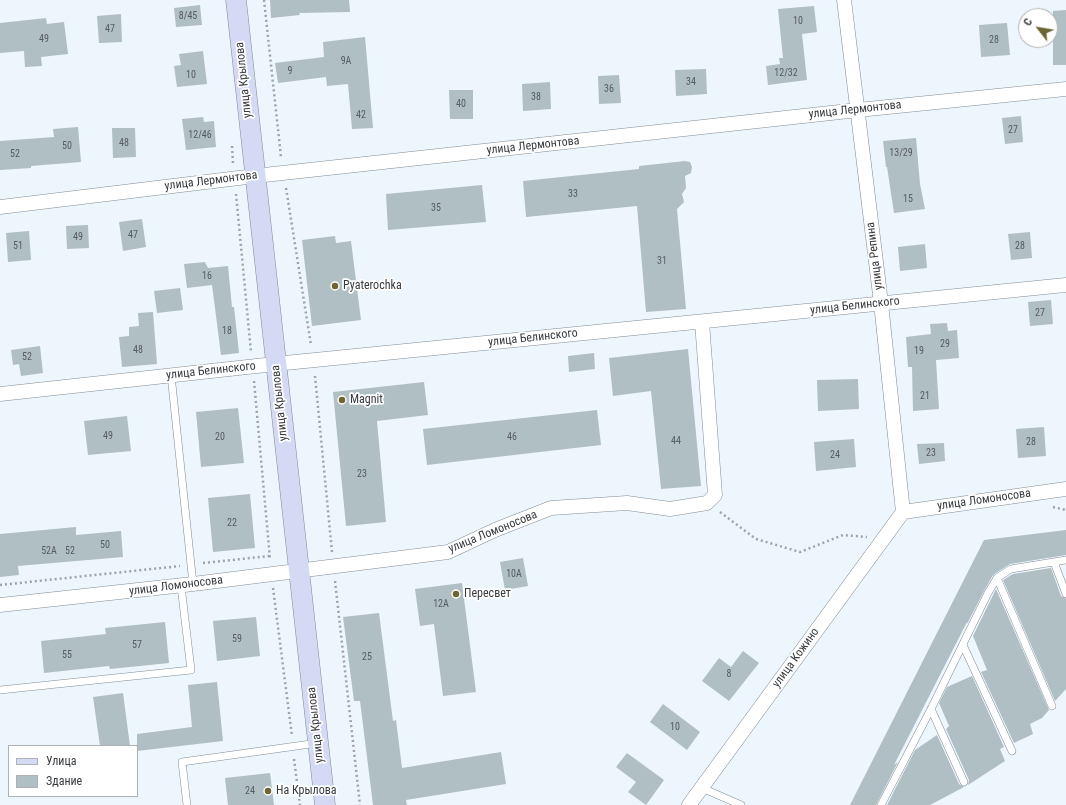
<!DOCTYPE html>
<html>
<head>
<meta charset="utf-8">
<style>
  body { margin:0 }
  #map { position:relative; width:1066px; height:805px; overflow:hidden; background:#edf5fd; font-family:"Roboto Condensed",sans-serif }
  canvas { display:block }
  .legend { position:absolute; left:8px; top:745px; width:130px; height:52px; box-sizing:border-box; background:#fff; border:1px solid #afb1b2; margin:0; padding:5px 7px; list-style:none; font-size:12px; color:#373b3f }
  .legend li { display:flex; align-items:center; gap:8px; height:20px }
  .legend b { width:20px; border:1px solid #afb1b2 }
  .north { position:absolute; left:1018px; top:8px; width:40px; height:40px; box-sizing:border-box; background:#fff; border:1px solid #afb1b2; border-radius:50%; rotate:301deg; font-size:11px; font-weight:700; line-height:16px; text-align:center; color:#373b3f }
  .north::after { content:''; display:block; margin:auto; width:14px; height:18px; background:#6b6531; clip-path:polygon(50% 0,100% 100%,50% 72%,0 100%) }
</style>
</head>
<body>
<div id="map">
<canvas width="1066" height="805"></canvas>
<ul class="legend">
<li><b style="height:5px;background:#d4d9f4"></b>Улица</li>
<li><b style="height:11px;background:#b0bfc3"></b>Здание</li>
</ul>
<div class="north">С</div>
</div>
<script>
const context = document.querySelector('canvas').getContext('2d');
context.lineJoin = 'round';
function paint(path, color) { context.fillStyle = color; context.fill(path, 'evenodd'); }
const shape = rows => new Path2D(rows.map(r => 'M' + r).join(''));
function trace(path, color, width, dash) { context.strokeStyle = color; context.lineWidth = width; context.lineCap = dash ? 'butt' : 'round'; context.setLineDash(dash || []); context.stroke(path); }
function drawText(font, color, halo, rows, align = 'center') {
  context.font = font + ' "Roboto Condensed",sans-serif'; context.lineWidth = 3.5; context.setLineDash([]); context.textBaseline = 'middle'; context.strokeStyle = halo; context.fillStyle = color; for (const [text, x, y, turn = 0] of rows) {
    context.save(); context.translate(x, y); context.rotate((+turn || 0) * Math.PI / 180); context.textAlign = isNaN(turn) ? turn : align; if (halo) context.strokeText(text, 0, 0); context.fillText(text, 0, 0); context.restore();
  }
}
paint(shape([
  [270,0,349,0,350,12,299,13,300,15,271,18],
  [200,5,202,25,176,27,174,8],
  [814,6,817,32,802,34,807,80,768,85,766,66,780,64,779,58,783,58,778,9],
  [1066,10,1066,65,1053,65,1053,11],
  [121,14,122,42,99,43,97,16],
  [46,18,47,24,64,22,68,54,41,57,42,66,25,67,24,51,0,53,0,23],
  [1007,23,1010,55,981,57,979,25],
  [365,37,373,128,352,129,348,84,327,86,326,77,278,83,275,63,324,57,323,42],
  [203,51,207,84,177,87,174,66,181,65,179,54],
  [706,69,707,94,676,96,675,70],
  [619,75,621,103,599,104,598,76],
  [550,82,551,109,523,111,522,84],
  [449,90,473,90,473,119,450,119],
  [1021,116,1023,142,1005,144,1002,118],
  [203,117,204,122,214,121,216,147,186,150,182,119],
  [78,127,81,162,31,166,31,168,0,170,0,141,54,137,53,129],
  [112,128,135,128,136,157,113,158],
  [916,138,920,184,925,209,894,213,887,167,886,167,883,141],
  [685,161,690,162,692,167,691,173,685,176,686,188,682,194,684,202,677,209,686,309,646,312,637,206,526,217,523,181,639,169,639,166],
  [482,185,486,222,388,230,386,194],
  [142,219,146,247,123,251,119,222],
  [88,225,89,248,67,249,66,226],
  [29,231,31,260,8,262,6,233],
  [1030,232,1032,258,1011,260,1008,234],
  [335,236,336,243,351,241,361,320,312,326,302,240],
  [925,244,927,268,900,271,898,247],
  [205,262,208,268,228,266,232,307,234,307,239,353,221,355,212,285,187,288,184,264],
  [180,288,183,310,157,313,154,291],
  [1051,300,1053,324,1030,326,1028,302],
  [153,312,157,364,122,367,119,337,129,336,129,327,139,326,138,313],
  [947,323,948,331,957,330,959,358,936,360,939,409,913,411,912,367,908,367,906,337,931,334,930,324],
  [40,346,43,373,21,376,19,364,13,365,11,350],
  [688,349,701,486,661,489,651,391,613,396,609,358],
  [594,353,595,369,569,372,568,356],
  [858,379,859,409,818,411,817,380],
  [424,382,428,415,377,421,386,522,346,526,333,392],
  [238,408,244,463,201,467,196,412],
  [597,410,601,445,427,465,423,429],
  [127,416,131,451,88,455,84,421],
  [1044,427,1046,456,1018,458,1016,429],
  [854,439,856,467,816,471,814,442],
  [944,443,945,461,919,464,917,444],
  [250,494,255,548,213,552,208,498],
  [76,527,76,535,121,531,123,557,18,566,19,575,0,577,0,534],
  [1066,530,1066,555,1010,564,993,575,984,591,967,624,967,622,894,765,898,762,876,805,850,805,984,540],
  [523,558,528,586,505,590,500,562],
  [1051,568,1061,596,1066,599,1066,689,1055,701,1003,580,1013,574],
  [462,583,476,692,443,696,434,624,420,626,415,589],
  [996,589,1049,710,1042,718,1030,724,1033,734,1014,743,981,672,987,670,973,636],
  [379,613,393,721,396,720,402,768,501,752,506,784,406,800,407,805,373,805,360,701,354,701,343,617],
  [256,617,260,656,217,661,213,621],
  [165,622,169,663,110,669,109,666,44,673,41,641,106,634,105,628],
  [743,651,759,663,729,701,702,681,719,658,731,667],
  [972,676,1004,747,1000,749,1005,761,968,785,969,780,946,729,949,726,939,703,947,687],
  [217,682,223,741,137,751,137,734,192,727,188,685],
  [123,693,130,746,100,746,93,697],
  [663,704,700,732,687,750,650,722],
  [937,735,959,784,964,787,930,805,887,805,915,750],
  [627,753,664,780,646,805,628,792,636,782,616,767],
  [270,773,274,805,228,805,225,778]
]), '#b0bfc3');
const lane = shape([
  [171,375,193,584],
  [1054,562,1066,594],
  [997,578,1052,706],
  [963,645,1012,751],
  [0,690,191,670,181,586],
  [931,709,964,782],
  [702,788,741,805],
  [187,805,182,762,318,743],
  [881,805,931,709,988,593,997,578,1011,569,1066,560]
]);
const street = shape([
  [844,0,881,303,903,512],
  [0,207,255,176,858,110,1066,89],
  [0,394,275,364,1066,285],
  [903,512,1066,489],
  [0,605,193,584,448,552,495,530,551,508,627,503,670,509,707,503,715,495,702,322],
  [689,805,903,512]
]);
const secondary = shape([
  [236,0,325,805]
]);
trace(lane, '#828c95', 8);
trace(street, '#828c95', 15);
trace(secondary, '#828c95', 21);
trace(shape([
  [264,0,281,157],
  [232,146,233,163],
  [286,188,311,345],
  [236,194,251,352],
  [315,376,332,552],
  [254,381,270,559],
  [1053,507,1066,510],
  [720,512,756,539,800,552,843,535,867,537],
  [203,563,270,556],
  [335,581,360,805],
  [0,585,180,566],
  [273,588,292,736],
  [294,759,300,805]
]), '#9ca3a9', 2.5, [2, 3]);
trace(lane, '#fff', 7);
trace(street, '#fff', 14);
trace(secondary, '#d4d9f4', 20);
for (const [x, y, r, color] of [
  [335,286,4,"#6b6531"],
  [342,400,4,"#6b6531"],
  [456,594,4,"#6b6531"],
  [268,791,4,"#6b6531"]
]) { const dot = new Path2D(); dot.arc(x, y, r, 0, 2 * Math.PI); context.fillStyle = color; context.fill(dot); trace(dot, '#fff', 1.5); }
drawText('10px', '#555c60', null, [
  ["8/45",188,16],
  ["10",798,21],
  ["47",110,29],
  ["49",44,39],
  ["28",994,40],
  ["9А",346,61],
  ["9",290,71],
  ["12/32",786,73],
  ["10",191,75],
  ["34",691,82],
  ["36",609,89],
  ["38",536,97],
  ["40",461,104],
  ["42",361,115],
  ["27",1013,130],
  ["12/46",200,135],
  ["48",124,143],
  ["50",67,146],
  ["13/29",901,153],
  ["52",15,154],
  ["33",573,194],
  ["15",908,199],
  ["35",436,208],
  ["47",133,235],
  ["49",78,237],
  ["51",18,246],
  ["28",1020,246],
  ["31",662,261],
  ["16",207,276],
  ["27",1040,313],
  ["18",227,331],
  ["29",945,344],
  ["48",138,350],
  ["19",919,351],
  ["52",27,357],
  ["21",925,396],
  ["49",108,436],
  ["20",220,437],
  ["46",512,437],
  ["44",676,441],
  ["28",1031,442],
  ["23",931,453],
  ["24",835,455],
  ["23",362,474],
  ["22",232,523],
  ["50",105,545],
  ["52А",49,551],
  ["52",70,551],
  ["10А",514,574],
  ["12А",441,604],
  ["59",237,639],
  ["57",137,645],
  ["55",67,655],
  ["25",367,657],
  ["8",729,674],
  ["10",675,727],
  ["24",250,791]
]);
drawText('12px', '#373b3f', '#fff', [
  ["улица Крылова",244,80,-96],
  ["улица Лермонтова",855,110,-6],
  ["улица Лермонтова",533,146,-6],
  ["улица Лермонтова",211,181,-7],
  ["улица Репина",875,256,-97],
  ["улица Белинского",855,306,-6],
  ["улица Белинского",533,338,-6],
  ["улица Белинского",211,371,-6],
  ["улица Крылова",280,403,-96],
  ["улица Ломоносова",984,500,-8],
  ["улица Ломоносова",493,532,-22],
  ["улица Ломоносова",176,586,-7],
  ["улица Кожино",796,658,-54],
  ["улица Крылова",316,725,-96]
]);
drawText('12px', '#373b3f', '#fff', [
  ["Pyaterochka",343,286],
  ["Magnit",350,400],
  ["Пересвет",464,594],
  ["На Крылова",276,791]
], 'left');
</script>
</body>
</html>
